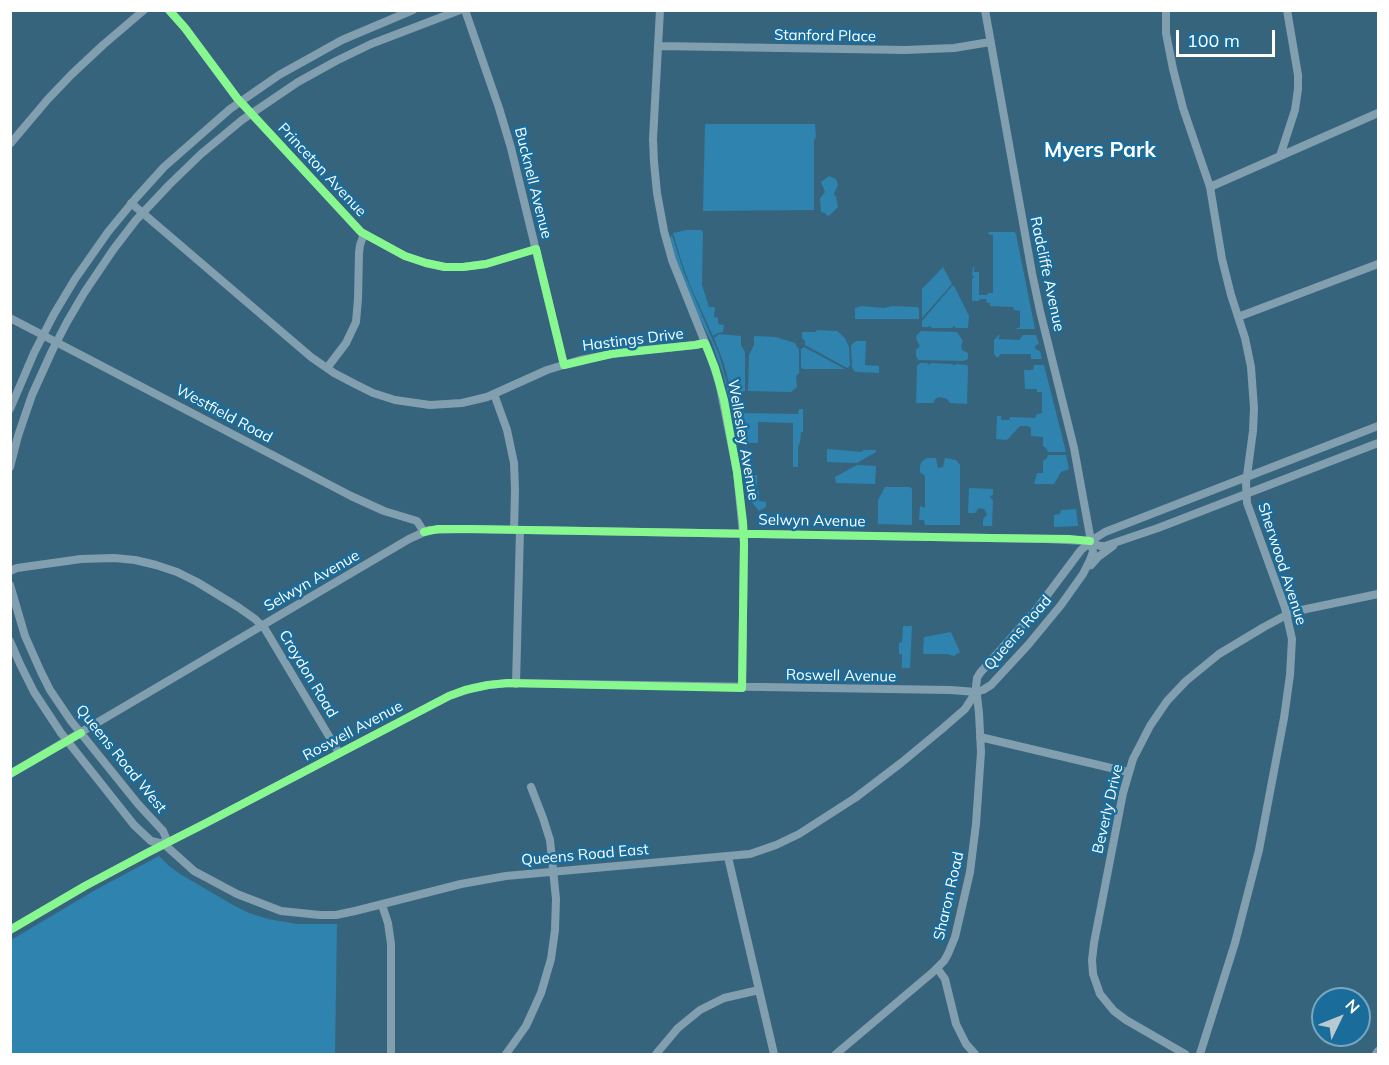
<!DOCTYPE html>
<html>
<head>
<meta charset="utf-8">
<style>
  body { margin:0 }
  #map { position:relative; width:1389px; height:1065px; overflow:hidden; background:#37647d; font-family:Mulish,sans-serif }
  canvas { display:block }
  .frame { position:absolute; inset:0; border:12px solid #fff; pointer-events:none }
  .north { position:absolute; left:1311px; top:987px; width:60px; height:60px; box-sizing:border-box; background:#1a6c9a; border:2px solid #76a7c2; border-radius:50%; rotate:47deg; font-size:16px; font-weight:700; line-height:24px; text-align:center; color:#fff }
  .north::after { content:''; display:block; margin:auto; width:21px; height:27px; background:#b9c9d2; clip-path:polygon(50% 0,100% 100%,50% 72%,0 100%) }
  .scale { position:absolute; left:1176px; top:30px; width:99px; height:27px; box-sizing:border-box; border:3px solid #fff; border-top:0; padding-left:8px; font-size:18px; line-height:21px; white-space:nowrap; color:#fff; -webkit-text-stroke:4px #1a6c9a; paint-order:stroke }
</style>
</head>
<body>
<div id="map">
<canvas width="1389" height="1065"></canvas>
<div class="frame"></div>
<div class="north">N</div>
<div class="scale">100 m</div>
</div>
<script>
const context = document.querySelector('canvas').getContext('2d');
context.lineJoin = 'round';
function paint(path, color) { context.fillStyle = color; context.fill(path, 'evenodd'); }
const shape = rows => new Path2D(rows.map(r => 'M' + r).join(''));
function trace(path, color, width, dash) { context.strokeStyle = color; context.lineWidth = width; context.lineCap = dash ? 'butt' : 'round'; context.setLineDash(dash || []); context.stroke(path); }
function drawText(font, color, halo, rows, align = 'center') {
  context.font = font + ' Mulish,sans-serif'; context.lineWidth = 5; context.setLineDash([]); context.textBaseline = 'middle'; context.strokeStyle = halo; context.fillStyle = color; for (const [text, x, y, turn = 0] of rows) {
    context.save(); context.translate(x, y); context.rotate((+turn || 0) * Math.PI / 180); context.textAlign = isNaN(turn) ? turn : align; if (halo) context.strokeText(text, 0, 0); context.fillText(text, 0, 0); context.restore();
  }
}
paint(shape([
  [705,124,815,124,816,137,814,140,814,210,703,211],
  [829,176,836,179,838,185,834,194,836,197,838,207,830,215,828,216,825,213,821,212,820,198,825,192,821,182],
  [687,230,701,230,703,232,702,285,709,307,715,307,714,317,718,318,718,324,724,325,723,332,718,333,713,336,690,285,682,263,673,233],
  [989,232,1014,232,1016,234,1035,329,1015,329,1020,327,1020,311,1014,310,1013,307,990,306,990,303,987,303,986,299,981,299,978,301,972,301,972,279,974,277,972,275,973,267,974,266,974,272,979,272,979,295,987,295,988,293,993,293,993,235,988,234],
  [672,235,684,273,719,355,731,397,729,398,723,374,712,343,687,293,669,239],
  [943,267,952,284,922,318,922,289],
  [952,286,954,286,969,316,968,328,956,328,954,326,952,328,932,328,930,326,928,327,922,327,922,321],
  [861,306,884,308,893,306,917,307,919,309,919,319,855,319,855,308],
  [817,330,837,331,845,338,849,347,850,366,847,368,805,345,805,341,802,338,802,332,816,332],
  [921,331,957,332,963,341,961,346,962,350,968,353,968,359,963,361,918,360,916,356,916,350,920,346,917,341,916,336],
  [719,334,741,336,741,345,745,352,745,391,732,395,724,364,714,338],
  [999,335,1000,335,998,339,1019,340,1023,335,1036,335,1039,344,1036,345,1035,348,1037,350,1040,351,1042,359,1031,359,1031,354,1001,354,997,358,994,354,994,340],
  [754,336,776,337,795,343,797,347,799,349,799,373,796,376,797,387,791,392,748,391,749,355,754,345],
  [857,341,866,341,865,365,879,366,879,373,856,372,854,371,852,367,851,346,853,343],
  [804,347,845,369,803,369,801,367,801,349],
  [927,363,929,365,931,363,952,364,954,366,956,364,967,365,968,367,967,404,950,403,947,399,941,397,936,398,933,403,916,403,917,366,920,363],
  [1034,365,1044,365,1066,452,1048,452,1046,448,1043,446,1043,437,1031,436,1031,428,1028,426,1020,426,1007,440,996,439,997,416,1001,416,1001,420,1009,420,1010,417,1035,418,1037,414,1042,413,1042,392,1037,392,1037,389,1025,389,1024,370,1033,370],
  [743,406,744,413,798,414,799,409,803,409,803,432,801,432,800,442,798,447,798,467,793,467,793,423,758,422,758,443,740,443,734,407],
  [827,449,862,452,863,450,876,450,876,452,857,463,827,462],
  [1048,455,1066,455,1069,469,1061,472,1054,484,1034,484,1037,473,1043,473,1043,461,1047,458],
  [927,458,936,458,938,468,943,467,945,458,956,460,960,465,960,525,925,525,924,520,919,520,920,506,925,508,925,476,920,472,920,466,922,461],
  [857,465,876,466,875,484,836,483,835,477],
  [746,475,757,475,757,490,759,491,759,501,766,502,766,507,759,511,750,500],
  [885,487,910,487,912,489,912,525,878,524,878,500],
  [969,488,993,489,993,494,990,497,993,501,992,526,983,526,983,519,987,514,984,509,979,508,975,513,968,513],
  [1076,509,1078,524,1078,526,1054,527,1054,515,1060,514,1061,510],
  [903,626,912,626,910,668,902,668,902,654,899,654,899,643,902,642],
  [951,632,960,652,954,656,947,654,923,654,924,637],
  [159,856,169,866,180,874,233,905,249,913,268,919,297,924,337,924,335,1054,11,1054,11,940,97,889]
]), '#2e83af');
trace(shape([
  [169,10,185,28,237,98,361,232,405,256,426,263,445,267,463,267,486,264,536,249],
  [465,10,499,108,511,148,564,365],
  [660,10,653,139,654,162,657,193,664,231,672,260,710,355,719,382,737,472,744,543,742,688],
  [1166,10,1166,33,1173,69,1183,108,1210,187,1222,259,1231,295,1245,338,1251,367,1254,408,1253,431,1246,483,1247,503,1285,608,1292,639,1290,675,1284,718,1259,850,1235,943,1200,1054],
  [658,46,905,50,954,48,990,42],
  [10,144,48,99,72,74,103,45,144,10],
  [1280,156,1295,110,1298,89,1298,75,1287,10],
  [1210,187,1378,113],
  [131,203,311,357,334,373,353,383,373,393,395,400,430,405,462,403,487,397,547,370,580,360,623,352,695,345,705,343],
  [1238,317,1378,264],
  [10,318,351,496,384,511,417,521,424,532],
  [327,368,346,343,356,322,358,299,359,253,360,245,364,234],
  [494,394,507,430,514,463,515,490,514,530],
  [10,409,34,353,54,314,75,279,108,232,136,198,164,167,230,109,279,75,342,40,413,10],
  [10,467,18,436,32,395,52,351,67,322,84,293,113,250,136,220,169,185,201,154,242,120,298,82,336,61,371,44,460,10],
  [1091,565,1098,557,1113,546],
  [10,571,17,568,81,559,114,558,135,560,156,565,177,572,197,582,238,607,255,619,265,629,339,753],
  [10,585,25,636,41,672,50,690,71,721,138,804,163,831,166,838,164,844],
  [10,641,20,664,34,692,61,733,134,825,151,841,164,844],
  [516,684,520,530],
  [980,737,1128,772],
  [10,774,409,539,429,530,469,529,1046,539,1087,541,1100,546,1105,546,1158,528,1378,443],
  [164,844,194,871,237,894,281,911,320,915,336,915,355,911,461,884,506,876,750,854,776,845,799,834,855,798,901,763,942,729,965,709,976,692],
  [728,857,774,1054],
  [382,905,388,923,391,944,391,1054],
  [10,930,85,886,147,853,206,823,449,696,473,688,488,685,508,683,951,690,976,692,983,690,991,685,1028,645,1061,605,1083,574,1090,560,1093,552,1074,448,1040,311,1032,273,985,10],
  [937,968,945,979,956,1024,966,1044,975,1054],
  [506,1054,526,1026,541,993,551,959,555,930,556,899,550,840,543,818,531,787],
  [656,1054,678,1028,700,1010,724,998,759,990],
  [836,1054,933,972,944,961,948,954,955,937,962,907,970,872,976,824,981,752,979,713,976,687,977,678,980,673,1036,610,1081,550,1094,539,1105,532,1378,426],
  [1185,1054,1126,1020,1114,1011,1100,994,1093,974,1092,960,1094,943,1123,793,1133,759,1150,726,1167,701,1186,681,1219,654,1264,627,1292,612,1378,594],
  [1376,1054,1378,1051]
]), '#829faf', 8);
trace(shape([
  [424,532,438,529,469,529,991,538,1069,539,1090,541],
  [10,774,81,733],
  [10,930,85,886,147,853,206,823,449,696,465,690,488,685,508,683,742,688,744,543,743,522,737,472,724,400,715,368,705,343,695,345,611,354,564,365,536,249,486,264,463,267,445,267,426,263,405,256,361,232,237,98,185,28,169,10]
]), '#87f88f', 8);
drawText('15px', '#fff', '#1a6c9a', [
  ["Stanford Place",825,36,1],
  ["Princeton Avenue",322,170,47],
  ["Bucknell Avenue",533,183,76],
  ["Radcliffe Avenue",1047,274,78],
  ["Hastings Drive",633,340,-7],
  ["Westfield Road",224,414,28],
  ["Wellesley Avenue",743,440,80],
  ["Selwyn Avenue",812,521,1],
  ["Sherwood Avenue",1282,564,72],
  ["Selwyn Avenue",312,581,-30],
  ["Queens Road",1018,633,-49],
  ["Croydon Road",308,674,59],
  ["Roswell Avenue",841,676,1],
  ["Roswell Avenue",353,731,-28],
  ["Queens Road West",121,759,51],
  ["Beverly Drive",1108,809,-77],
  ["Queens Road East",585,855,-5],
  ["Sharon Road",949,896,-77]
]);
drawText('bold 21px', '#fff', '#1a6c9a', [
  ["Myers Park",1100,151]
]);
</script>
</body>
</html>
